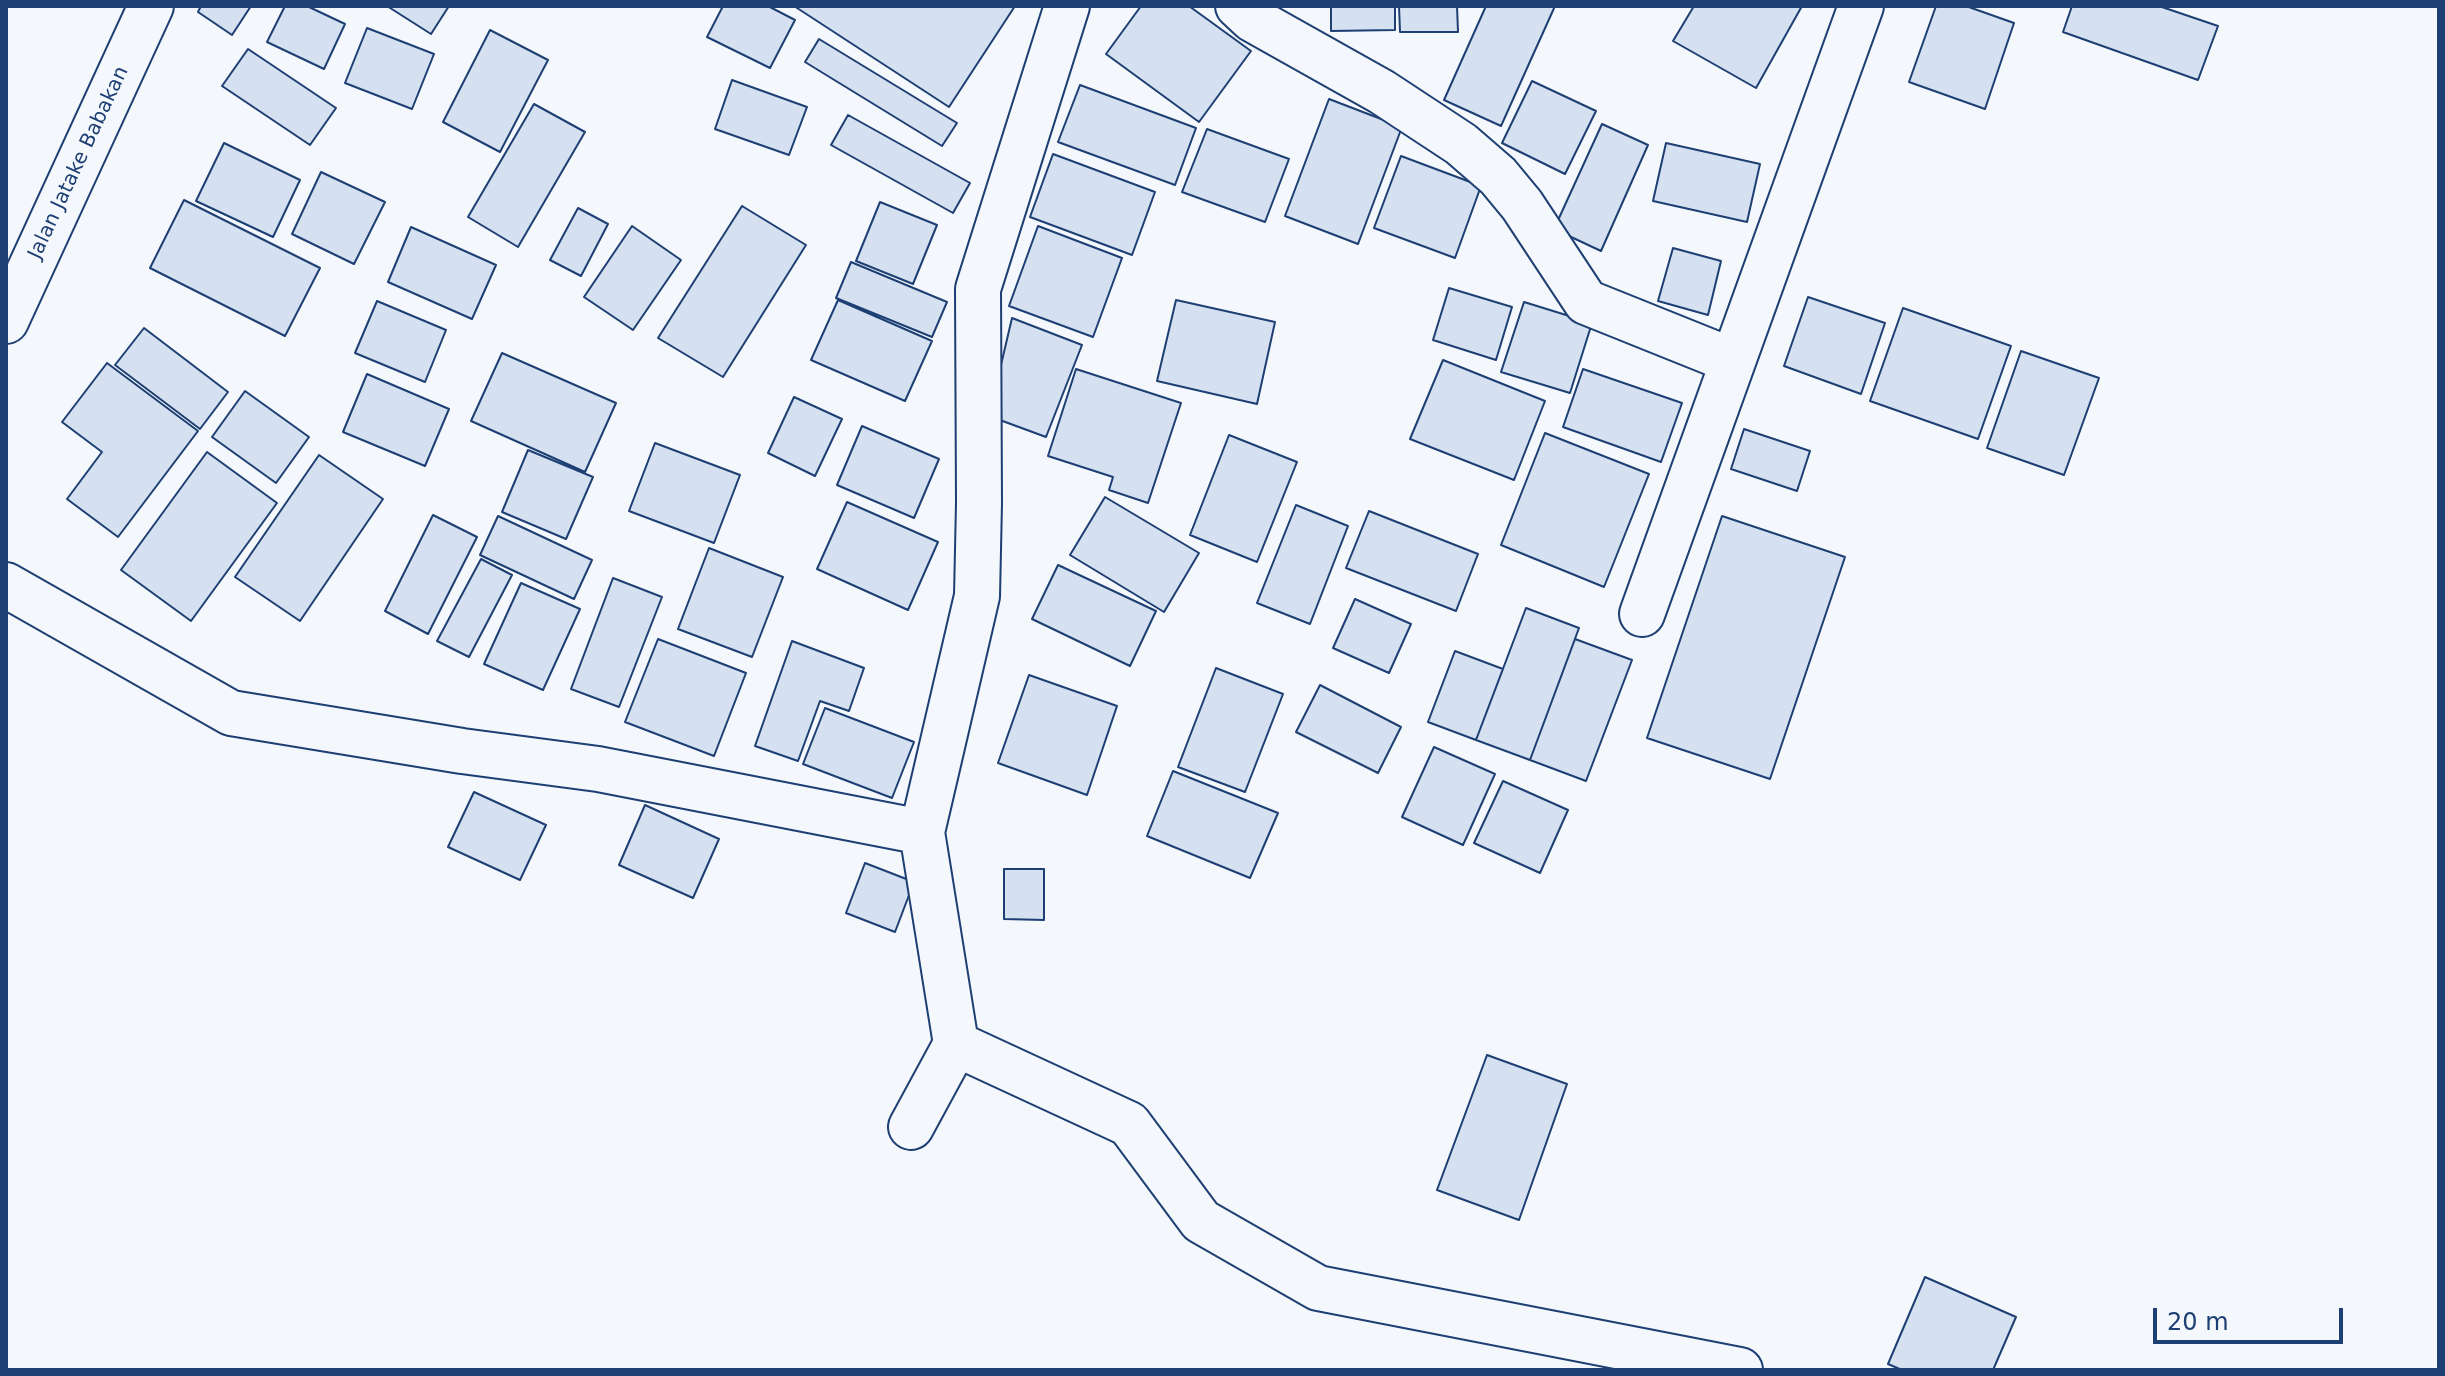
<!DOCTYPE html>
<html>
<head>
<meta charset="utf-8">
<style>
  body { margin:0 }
  #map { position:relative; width:2445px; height:1376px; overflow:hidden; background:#f4f7fb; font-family:"DejaVu Sans",sans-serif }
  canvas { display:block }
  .frame { position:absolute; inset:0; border:8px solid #1d3f73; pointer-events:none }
  .scale { position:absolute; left:2153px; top:1308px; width:190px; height:36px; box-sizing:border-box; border:4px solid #1d3f73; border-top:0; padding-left:10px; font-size:24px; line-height:28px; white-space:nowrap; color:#1d3f73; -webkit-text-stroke:6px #f4f7fb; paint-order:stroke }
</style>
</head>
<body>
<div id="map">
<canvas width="2445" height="1376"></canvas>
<div class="frame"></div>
<div class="scale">20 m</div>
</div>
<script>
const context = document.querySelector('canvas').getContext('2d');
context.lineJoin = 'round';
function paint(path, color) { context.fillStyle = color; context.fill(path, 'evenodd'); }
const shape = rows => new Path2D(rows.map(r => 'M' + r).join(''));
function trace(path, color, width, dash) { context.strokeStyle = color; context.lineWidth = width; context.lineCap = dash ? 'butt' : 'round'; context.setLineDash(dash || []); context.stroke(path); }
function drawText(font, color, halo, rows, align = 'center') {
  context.font = font + ' "DejaVu Sans",sans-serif'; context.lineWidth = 6; context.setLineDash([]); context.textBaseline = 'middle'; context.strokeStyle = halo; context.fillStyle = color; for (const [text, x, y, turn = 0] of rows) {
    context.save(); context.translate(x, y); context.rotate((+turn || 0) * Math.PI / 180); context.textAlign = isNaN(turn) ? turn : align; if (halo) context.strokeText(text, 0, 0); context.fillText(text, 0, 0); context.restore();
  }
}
const building = shape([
  [201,6,251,6,232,35,198,12,201,6],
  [285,6,307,6,345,24,324,69,267,42,285,6],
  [387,6,449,6,431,34,387,6],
  [723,6,768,6,795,20,770,68,707,37,723,6],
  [794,6,1015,6,949,107,794,6],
  [1141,6,1189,6,1251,51,1199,122,1106,54,1141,6],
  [1331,6,1395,6,1395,30,1331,31,1331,6],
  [1399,6,1457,6,1458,32,1400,32,1399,6],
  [1486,6,1555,6,1501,126,1444,100,1486,6],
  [1694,6,1802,6,1756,88,1673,41,1694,6],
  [1936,6,1966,6,2014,23,1985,109,1909,82,1936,6],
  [2072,6,2159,6,2218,26,2198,80,2063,32,2072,6],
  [367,28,434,54,412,109,345,83,367,28],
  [490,30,548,60,500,152,443,122,490,30],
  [819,39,957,123,942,146,805,62,819,39],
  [248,49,336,108,310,145,222,86,248,49],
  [732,80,807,107,789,155,715,129,732,80],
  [1532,81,1596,111,1565,174,1502,143,1532,81],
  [1080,85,1196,128,1175,185,1058,142,1080,85],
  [1329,99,1402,127,1358,244,1285,216,1329,99],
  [534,104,585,132,518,247,468,217,534,104],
  [848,115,970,183,953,213,831,145,848,115],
  [1602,124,1648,145,1601,251,1554,229,1602,124],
  [1207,129,1289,159,1265,222,1182,192,1207,129],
  [224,143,300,180,273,237,196,201,224,143],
  [1666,143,1760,164,1747,222,1653,201,1666,143],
  [1053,154,1155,192,1132,255,1030,217,1053,154],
  [1401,156,1481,186,1455,258,1374,228,1401,156],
  [321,172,385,202,354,264,292,234,321,172],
  [184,200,320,268,285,336,150,268,184,200],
  [880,202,937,225,913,284,856,261,880,202],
  [742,206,806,245,723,377,658,338,742,206],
  [578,208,608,224,581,276,550,260,578,208],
  [632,226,681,260,633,330,584,297,632,226],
  [1038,226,1122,258,1093,337,1009,306,1038,226],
  [411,227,496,265,472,319,388,282,411,227],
  [1673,248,1721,261,1708,315,1658,301,1673,248],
  [851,262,947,302,932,337,836,298,851,262],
  [1449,288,1512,307,1496,360,1433,340,1449,288],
  [1808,297,1885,323,1861,394,1784,366,1808,297],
  [838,300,932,341,905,401,811,360,838,300],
  [1176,300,1275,322,1257,404,1157,381,1176,300],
  [377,301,446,330,425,382,355,353,377,301],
  [1524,302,1592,323,1570,393,1501,372,1524,302],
  [1903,308,2011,346,1978,439,1870,401,1903,308],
  [1012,318,1082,345,1046,437,989,416,1012,318],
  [144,328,228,392,200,429,115,365,144,328],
  [2021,351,2099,378,2064,475,1987,448,2021,351],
  [502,353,616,403,585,472,471,421,502,353],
  [1443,360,1545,401,1514,480,1410,439,1443,360],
  [107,363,198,431,118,537,67,499,102,452,62,422,107,363],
  [1076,369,1181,403,1148,503,1109,490,1113,477,1048,456,1076,369],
  [1583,369,1682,403,1661,462,1563,427,1583,369],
  [367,374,449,409,425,466,343,432,367,374],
  [245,391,309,437,276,483,212,437,245,391],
  [794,397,842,419,815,476,768,453,794,397],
  [862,426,939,459,914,518,837,485,862,426],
  [1744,429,1810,451,1797,491,1731,469,1744,429],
  [1545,433,1649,474,1604,587,1501,545,1545,433],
  [1229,435,1297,462,1257,562,1190,535,1229,435],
  [655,443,740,475,714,543,629,511,655,443],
  [528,450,593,477,566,539,502,512,528,450],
  [207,452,277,503,191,621,121,570,207,452],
  [319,455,383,499,300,621,235,577,319,455],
  [1105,497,1199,553,1164,612,1070,555,1105,497],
  [847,502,938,542,908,610,817,569,847,502],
  [1296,505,1348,526,1310,624,1257,603,1296,505],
  [1369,511,1478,554,1456,611,1346,568,1369,511],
  [433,515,477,537,428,634,385,611,433,515],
  [498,516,592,560,574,599,480,555,498,516],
  [1722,516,1845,557,1770,779,1647,738,1722,516],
  [709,548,783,577,752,657,678,629,709,548],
  [481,559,512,575,469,657,437,641,481,559],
  [1058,565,1156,611,1130,666,1032,619,1058,565],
  [613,578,662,597,619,707,571,689,613,578],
  [521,583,580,609,543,690,484,664,521,583],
  [1355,599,1411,624,1389,673,1333,648,1355,599],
  [1526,608,1579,628,1530,760,1476,740,1526,608],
  [658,639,746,673,714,756,625,722,658,639],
  [1575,639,1632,660,1586,781,1530,760,1575,639],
  [792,641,864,668,849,711,820,701,798,761,755,746,792,641],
  [1455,651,1503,669,1476,740,1428,722,1455,651],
  [1216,668,1283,694,1245,792,1178,767,1216,668],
  [1029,675,1117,706,1087,795,998,763,1029,675],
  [1320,685,1401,727,1378,773,1296,732,1320,685],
  [825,708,914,742,892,798,803,764,825,708],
  [1434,747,1495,774,1463,845,1402,817,1434,747],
  [1173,771,1278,813,1250,878,1147,836,1173,771],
  [1503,781,1568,810,1540,873,1474,843,1503,781],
  [474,792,546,825,520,880,448,847,474,792],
  [645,805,719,839,693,898,619,865,645,805],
  [865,863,914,882,895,932,846,913,865,863],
  [1004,869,1044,869,1044,920,1004,919,1004,869],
  [1487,1055,1567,1084,1519,1220,1437,1190,1487,1055],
  [1925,1277,2016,1317,1993,1370,1902,1370,1888,1364,1925,1277]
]);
paint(building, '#d5e0f0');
trace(building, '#1d3f73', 2);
const street = shape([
  [1067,6,978,289,979,503,977,596,922,832,956,1044,1129,1124,1201,1221,1318,1288,1740,1370],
  [1238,6,1252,19,1382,92,1461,144,1498,176,1522,205,1586,302,1733,361],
  [6,585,231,713,462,751,598,769,922,832],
  [1642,614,1861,6],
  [911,1127,956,1044]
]);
const primary = shape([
  [6,321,151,6]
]);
trace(street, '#1d3f73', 48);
trace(primary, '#1d3f73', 48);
trace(street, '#f4f7fb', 44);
trace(primary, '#f4f7fb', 44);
drawText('20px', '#1d3f73', '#f4f7fb', [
  ["Jalan Jatake Babakan",79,163,-65]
]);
</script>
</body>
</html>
